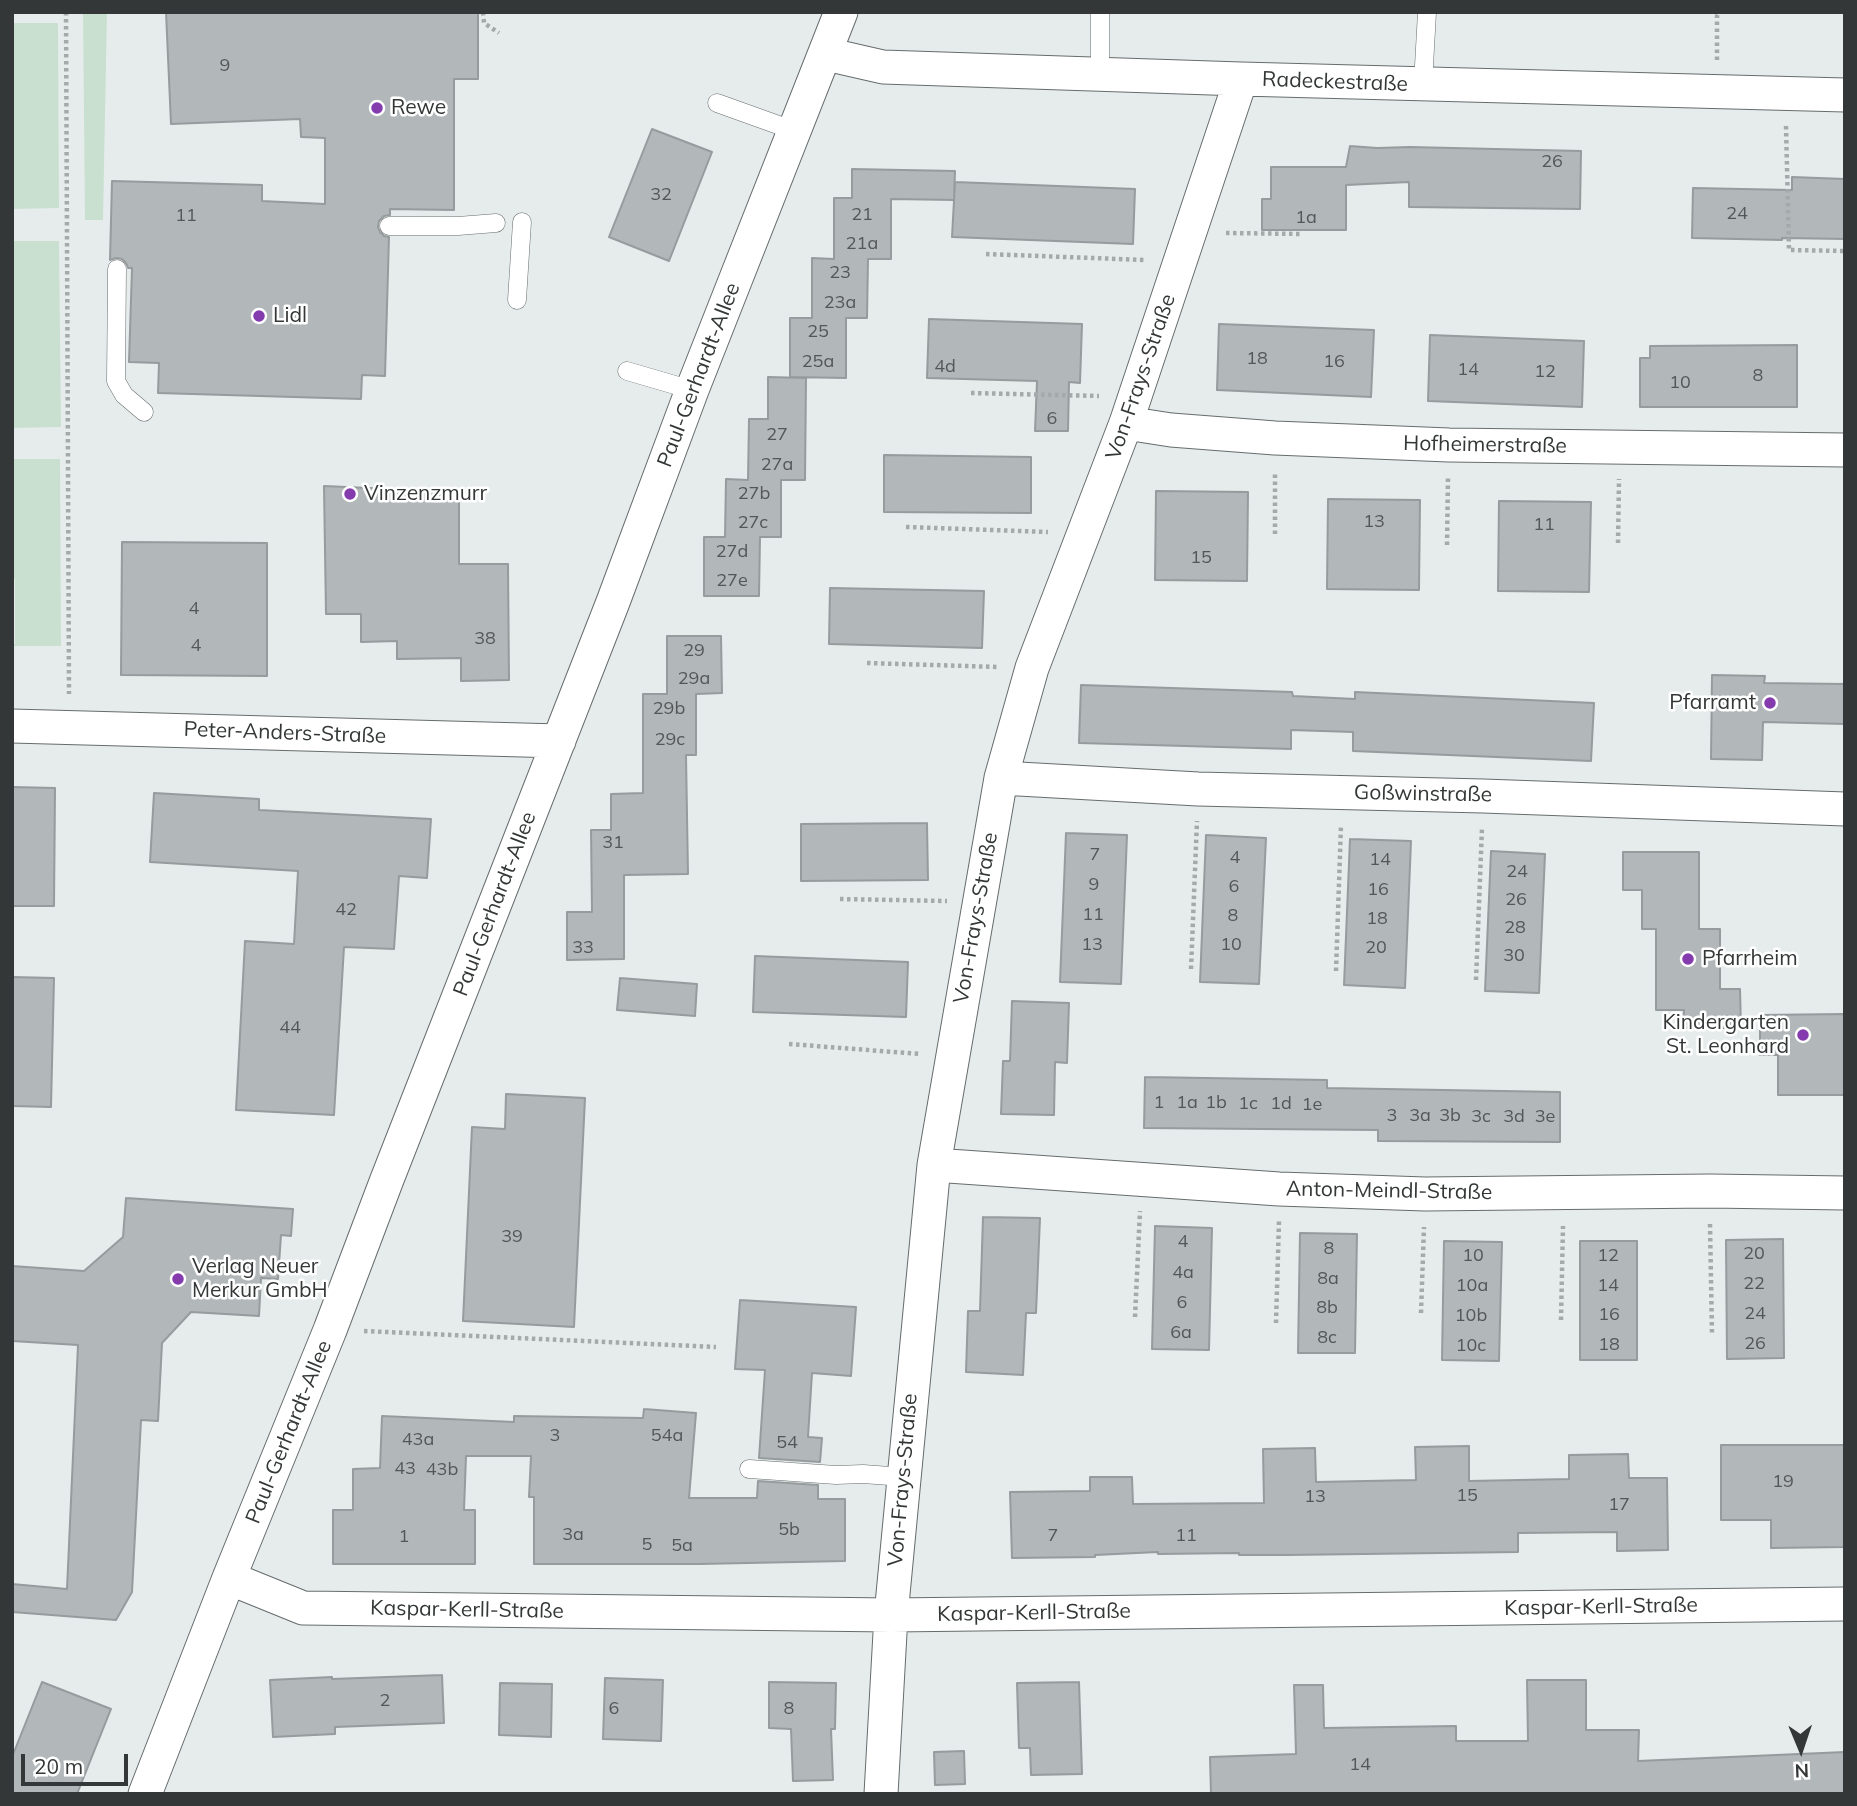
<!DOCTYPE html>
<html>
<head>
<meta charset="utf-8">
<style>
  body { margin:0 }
  #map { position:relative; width:1857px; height:1806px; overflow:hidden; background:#e6ecec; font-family:Mulish,sans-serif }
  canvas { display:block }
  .frame { position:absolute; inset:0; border:14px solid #343737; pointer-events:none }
  .north { position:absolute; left:1766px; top:1715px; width:70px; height:70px; -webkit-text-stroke:5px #fff; paint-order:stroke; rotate:178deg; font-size:19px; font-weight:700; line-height:28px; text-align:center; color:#343737 }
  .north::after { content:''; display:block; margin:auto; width:24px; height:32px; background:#343737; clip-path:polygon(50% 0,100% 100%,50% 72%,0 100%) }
  .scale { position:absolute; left:21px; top:1754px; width:107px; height:32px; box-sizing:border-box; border:4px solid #343737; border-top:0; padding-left:9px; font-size:21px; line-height:24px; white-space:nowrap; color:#343737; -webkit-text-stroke:5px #fff; paint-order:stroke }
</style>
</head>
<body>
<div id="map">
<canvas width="1857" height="1806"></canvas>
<div class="frame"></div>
<div class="north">N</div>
<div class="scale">20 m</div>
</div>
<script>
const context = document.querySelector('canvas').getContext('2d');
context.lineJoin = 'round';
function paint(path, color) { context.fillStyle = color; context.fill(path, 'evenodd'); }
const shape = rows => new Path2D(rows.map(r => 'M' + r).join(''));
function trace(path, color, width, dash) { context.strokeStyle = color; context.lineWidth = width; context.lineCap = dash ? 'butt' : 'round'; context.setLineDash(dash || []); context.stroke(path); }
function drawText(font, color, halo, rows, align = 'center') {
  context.font = font + ' Mulish,sans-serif'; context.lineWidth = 5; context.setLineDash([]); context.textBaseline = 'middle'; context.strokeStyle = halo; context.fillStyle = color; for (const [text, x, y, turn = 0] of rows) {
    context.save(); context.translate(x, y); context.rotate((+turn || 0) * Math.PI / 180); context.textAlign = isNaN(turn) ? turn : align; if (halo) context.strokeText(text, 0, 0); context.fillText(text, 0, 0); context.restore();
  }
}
paint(shape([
  [83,12,107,12,103,220,85,220],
  [12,23,58,23,59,208,14,209],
  [12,241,59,241,61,427,12,428],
  [12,459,60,459,61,646,12,646,12,644,15,644,15,579,12,578]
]), '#c9e0d1');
const building = shape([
  [166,12,478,12,478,79,454,79,454,210,390,209,390,215,384,216,379,221,378,227,380,232,384,236,389,237,385,376,362,375,361,399,158,393,159,363,129,362,132,268,128,268,126,263,122,259,116,258,110,260,112,181,262,185,262,201,325,204,325,138,301,137,300,119,171,124,166,12],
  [652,129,712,152,669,261,609,237,652,129],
  [1350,146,1377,148,1410,147,1581,151,1580,209,1409,207,1409,182,1346,185,1346,230,1262,230,1262,199,1271,199,1271,167,1346,167,1350,146],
  [852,169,955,171,954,200,891,199,891,259,868,259,867,318,846,318,846,378,790,377,790,318,812,318,812,258,834,259,834,198,852,198,852,169],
  [1792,177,1845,179,1845,239,1782,238,1782,240,1692,238,1693,188,1792,190,1792,177],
  [955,182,1135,189,1133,244,952,237,955,182],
  [929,319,1082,324,1080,383,1069,382,1068,431,1035,431,1037,381,927,378,929,319],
  [1219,324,1374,330,1371,397,1217,390,1219,324],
  [1430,335,1584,341,1582,407,1428,401,1430,335],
  [1797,345,1797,407,1640,407,1640,358,1650,358,1650,346,1797,345],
  [768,377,806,378,805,480,781,480,781,537,760,537,759,596,704,596,704,537,725,537,726,479,748,480,749,419,768,419,768,377],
  [884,455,1031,457,1031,513,884,512,884,455],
  [324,486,459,492,459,564,508,564,509,680,461,681,461,658,397,659,397,641,361,642,361,614,326,614,324,486],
  [1156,491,1248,492,1247,581,1155,580,1156,491],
  [1328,499,1420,500,1419,590,1327,589,1328,499],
  [1499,501,1591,502,1589,592,1498,591,1499,501],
  [122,542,267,543,267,676,121,675,122,542],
  [830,588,984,591,982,648,829,644,830,588],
  [667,636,721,636,722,693,696,694,696,755,686,755,688,874,624,875,624,959,567,960,567,912,592,912,591,830,611,830,611,794,643,793,643,694,667,694,667,636],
  [1712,675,1765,676,1764,683,1845,684,1845,724,1763,722,1762,760,1711,759,1712,675],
  [1081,685,1292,692,1293,696,1355,699,1355,692,1594,703,1591,761,1353,751,1353,732,1291,730,1291,749,1079,743,1081,685],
  [12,787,55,788,54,906,12,906,12,787],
  [154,793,259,799,259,810,431,819,427,878,399,876,394,949,344,947,334,1115,236,1110,245,941,294,944,298,871,150,862,154,793],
  [927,823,928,880,801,881,801,824,927,823],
  [1066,833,1127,835,1121,984,1060,982,1066,833],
  [1206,835,1266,838,1259,984,1200,982,1206,835],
  [1350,839,1411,841,1405,988,1344,985,1350,839],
  [1491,851,1545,854,1539,993,1485,991,1491,851],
  [1623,852,1699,852,1699,929,1720,929,1720,989,1740,989,1741,1028,1683,1028,1684,1010,1656,1010,1656,929,1642,929,1642,890,1623,890,1623,852],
  [755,956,908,962,906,1017,753,1012,755,956],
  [12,977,54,978,51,1107,12,1106,12,977],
  [620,978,697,984,695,1016,617,1010,620,978],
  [1012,1001,1069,1003,1067,1063,1055,1062,1054,1115,1001,1114,1003,1061,1010,1061,1012,1001],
  [1845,1014,1845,1095,1778,1095,1778,1055,1760,1055,1760,1015,1845,1014],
  [1145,1077,1327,1080,1327,1088,1560,1092,1560,1142,1378,1141,1378,1130,1144,1128,1145,1077],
  [506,1094,585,1098,574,1327,463,1321,472,1127,505,1129,506,1094],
  [126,1198,293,1209,291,1236,281,1235,278,1279,261,1278,259,1316,191,1312,162,1343,158,1421,141,1420,132,1592,116,1620,12,1612,12,1584,67,1589,78,1345,12,1341,12,1266,84,1271,123,1237,126,1198],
  [983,1217,1040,1218,1036,1313,1026,1313,1023,1375,966,1372,968,1311,980,1311,983,1217],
  [1155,1226,1212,1228,1209,1350,1152,1349,1155,1226],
  [1300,1233,1357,1234,1355,1353,1298,1353,1300,1233],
  [1783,1239,1784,1358,1727,1359,1726,1240,1783,1239],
  [1444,1241,1502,1242,1499,1361,1442,1360,1444,1241],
  [1580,1241,1637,1241,1637,1360,1580,1360,1580,1241],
  [740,1300,856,1307,851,1376,812,1373,808,1437,822,1438,820,1462,759,1458,765,1370,735,1369,740,1300],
  [644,1409,696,1413,689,1498,757,1498,758,1481,818,1485,818,1499,845,1499,845,1561,699,1564,534,1564,534,1497,529,1497,531,1456,466,1456,464,1510,475,1510,475,1564,333,1564,333,1510,353,1510,353,1469,380,1468,382,1416,514,1422,514,1416,643,1418,644,1409],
  [1721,1445,1845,1445,1845,1547,1771,1548,1771,1520,1721,1520,1721,1445],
  [1469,1446,1469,1481,1569,1479,1569,1455,1628,1454,1629,1478,1667,1478,1668,1550,1617,1551,1617,1532,1518,1533,1518,1552,1286,1555,1239,1555,1239,1553,1158,1554,1158,1552,1095,1555,1095,1557,1012,1558,1010,1492,1090,1491,1090,1477,1132,1477,1133,1504,1264,1503,1263,1449,1315,1448,1316,1482,1416,1480,1415,1447,1469,1446],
  [442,1675,444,1723,335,1727,335,1734,273,1737,270,1680,332,1677,332,1679,442,1675],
  [605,1678,663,1680,661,1741,603,1739,605,1678],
  [1527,1680,1586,1680,1586,1730,1639,1730,1638,1761,1845,1752,1845,1794,1211,1794,1210,1757,1296,1754,1294,1685,1323,1685,1324,1728,1456,1726,1456,1741,1528,1741,1527,1680],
  [42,1682,111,1709,77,1794,12,1794,12,1757,42,1682],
  [769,1682,836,1683,835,1729,831,1729,833,1780,793,1781,791,1729,769,1728,769,1682],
  [1079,1682,1082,1774,1031,1775,1030,1748,1019,1748,1017,1683,1079,1682],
  [500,1683,552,1684,551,1737,499,1735,500,1683],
  [964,1751,965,1784,935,1785,934,1752,964,1751]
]);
paint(building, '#b2b7b9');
trace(building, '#969b9d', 2);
const service = shape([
  [1100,12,1100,74],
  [1423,84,1427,12],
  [717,103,795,131],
  [389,226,458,226,496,223],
  [117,269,116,381,124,395,144,412],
  [517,300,522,222],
  [627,371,692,390],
  [749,1469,836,1475,863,1474,903,1477]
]);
const minor = shape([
  [826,54,883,67,1241,79,1845,95],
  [1126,423,1171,430,1275,438,1449,445,1845,450],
  [12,726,559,741],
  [1001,778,1198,789,1483,796,1845,809],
  [934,1165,1279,1189,1425,1194,1710,1191,1845,1193],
  [229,1578,303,1608,891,1615,1845,1604],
  [145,1794,229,1578,330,1330,386,1182,613,602,692,390,841,12],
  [881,1794,891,1615,934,1165,1001,778,1032,668,1126,423,1241,79]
]);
trace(service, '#666c6c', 19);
trace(minor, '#666c6c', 35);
trace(shape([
  [66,12,69,694],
  [483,12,484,23,499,33],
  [1717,60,1717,16,1719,12],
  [1786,126,1789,250,1845,251],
  [1226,233,1302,234],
  [986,254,1145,260],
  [971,393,1099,396],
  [906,527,1048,532],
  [1275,534,1275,471],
  [1618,543,1619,479],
  [1447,545,1448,477],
  [867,663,999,667],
  [840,899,947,901],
  [1191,969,1197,821],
  [1336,971,1341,825],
  [1476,980,1482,828],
  [789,1044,920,1054],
  [1710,1224,1712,1335],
  [1421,1313,1424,1227],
  [1135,1317,1140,1211],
  [1561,1320,1563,1226],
  [1276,1323,1279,1221],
  [364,1331,716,1347]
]), '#a4a9a9', 4.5, [3.5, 3.5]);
trace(service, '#fff', 18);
trace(minor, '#fff', 33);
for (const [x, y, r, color] of [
  [377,108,7,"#833bae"],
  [259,316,7,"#833bae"],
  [350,494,7,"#833bae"],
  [1770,703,7,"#833bae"],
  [1688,959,7,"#833bae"],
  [1803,1035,7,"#833bae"],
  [178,1279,7,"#833bae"]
]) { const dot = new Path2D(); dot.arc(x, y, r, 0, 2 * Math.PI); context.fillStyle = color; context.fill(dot); trace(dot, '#fff', 2.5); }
drawText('18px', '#545758', null, [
  ["9",225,66],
  ["26",1552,162],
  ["32",661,195],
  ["24",1737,214],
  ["21",862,215],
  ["11",186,216],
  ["1a",1306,218],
  ["21a",862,244],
  ["23",840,273],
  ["23a",840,303],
  ["25",818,332],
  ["18",1257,359],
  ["25a",818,362],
  ["16",1334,362],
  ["4d",945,367],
  ["14",1468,370],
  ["12",1545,372],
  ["8",1758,376],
  ["10",1680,383],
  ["6",1052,419],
  ["27",777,435],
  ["27a",777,465],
  ["27b",754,494],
  ["13",1374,522],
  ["27c",753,523],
  ["11",1544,525],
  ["27d",732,552],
  ["15",1201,558],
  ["27e",732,581],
  ["4",194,609],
  ["38",485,639],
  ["4",196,646],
  ["29",694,651],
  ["29a",694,679],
  ["29b",669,709],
  ["29c",670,740],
  ["31",613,843],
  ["7",1095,855],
  ["4",1235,858],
  ["14",1380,860],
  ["24",1517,872],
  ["9",1094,885],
  ["6",1234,887],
  ["16",1378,890],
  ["26",1516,900],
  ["42",346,910],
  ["11",1093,915],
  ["8",1233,916],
  ["18",1377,919],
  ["28",1515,928],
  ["13",1092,945],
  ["10",1231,945],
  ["33",583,948],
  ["20",1376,948],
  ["30",1514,956],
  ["44",290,1028],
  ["1",1159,1103],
  ["1a",1187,1103],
  ["1b",1216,1103],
  ["1c",1248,1104],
  ["1d",1281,1104],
  ["1e",1312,1105],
  ["3",1392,1116],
  ["3a",1420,1116],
  ["3b",1450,1116],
  ["3c",1481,1117],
  ["3d",1514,1117],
  ["3e",1545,1117],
  ["39",512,1237],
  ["4",1183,1242],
  ["8",1329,1249],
  ["20",1754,1254],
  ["10",1473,1256],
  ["12",1608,1256],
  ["4a",1183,1273],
  ["8a",1328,1279],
  ["22",1754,1284],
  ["10a",1472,1286],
  ["14",1608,1286],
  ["6",1182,1303],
  ["8b",1327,1308],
  ["24",1755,1314],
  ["16",1609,1315],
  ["10b",1471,1316],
  ["6a",1181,1333],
  ["8c",1327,1338],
  ["26",1755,1344],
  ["18",1609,1345],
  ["10c",1471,1346],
  ["3",555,1436],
  ["54a",667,1436],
  ["43a",418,1440],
  ["54",787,1443],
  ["43",405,1469],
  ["43b",442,1470],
  ["19",1783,1482],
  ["15",1467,1496],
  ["13",1315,1497],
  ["17",1619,1505],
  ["5b",789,1530],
  ["3a",573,1535],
  ["7",1053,1536],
  ["11",1186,1536],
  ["1",404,1537],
  ["5",647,1545],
  ["5a",682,1546],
  ["2",385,1701],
  ["6",614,1709],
  ["8",789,1709],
  ["14",1360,1765]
]);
drawText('21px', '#343737', '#fff', [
  ["Radeckestraße",1335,82,2],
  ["Paul-Gerhardt-Allee",699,375,-69],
  ["Von-Frays-Straße",1141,377,-71],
  ["Hofheimerstraße",1485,445,1],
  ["Peter-Anders-Straße",285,733,2],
  ["Goßwinstraße",1423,794,1],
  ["Paul-Gerhardt-Allee",495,904,-69],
  ["Von-Frays-Straße",976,918,-80],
  ["Anton-Meindl-Straße",1389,1191,1],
  ["Paul-Gerhardt-Allee",289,1432,-68],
  ["Von-Frays-Straße",903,1480,-85],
  ["Kaspar-Kerll-Straße",1601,1607,-1],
  ["Kaspar-Kerll-Straße",467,1610,1],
  ["Kaspar-Kerll-Straße",1034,1613,-1]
]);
drawText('21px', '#343737', '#fff', [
  ["Rewe",391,108],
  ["Lidl",273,316],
  ["Vinzenzmurr",364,494],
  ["Pfarramt",1756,703,"right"],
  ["Pfarrheim",1702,959],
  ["Kindergarten",1789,1023,"right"],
  ["St. Leonhard",1789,1047,"right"],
  ["Verlag Neuer",192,1267],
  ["Merkur GmbH",192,1291]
], 'left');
</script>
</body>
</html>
